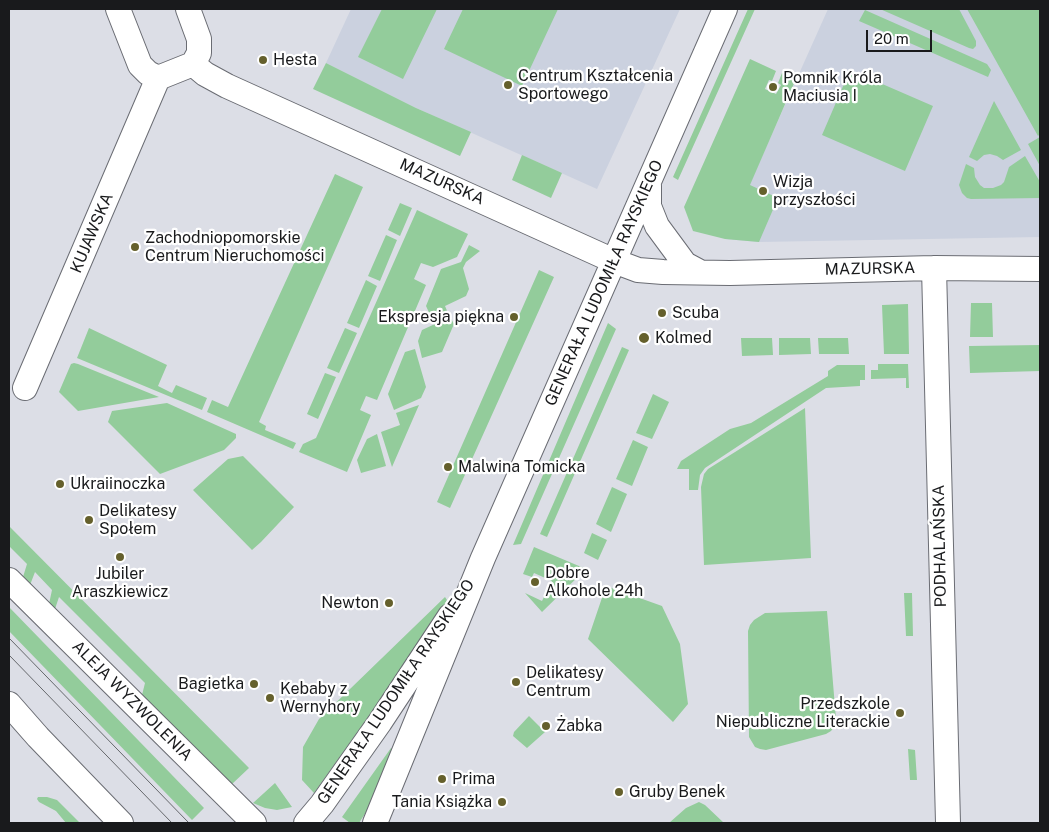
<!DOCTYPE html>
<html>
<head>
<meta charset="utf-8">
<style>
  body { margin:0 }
  #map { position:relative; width:1049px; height:832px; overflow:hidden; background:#dcdee6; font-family:"Public Sans",sans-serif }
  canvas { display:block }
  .frame { position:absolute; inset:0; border:10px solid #191a1c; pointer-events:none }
  .scale { position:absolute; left:866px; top:30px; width:66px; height:22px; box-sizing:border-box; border:2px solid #191a1c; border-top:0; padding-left:6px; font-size:15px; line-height:18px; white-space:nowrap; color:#191a1c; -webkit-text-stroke:4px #fff; paint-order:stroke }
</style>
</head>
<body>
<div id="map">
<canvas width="1049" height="832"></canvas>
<div class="frame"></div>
<div class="scale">20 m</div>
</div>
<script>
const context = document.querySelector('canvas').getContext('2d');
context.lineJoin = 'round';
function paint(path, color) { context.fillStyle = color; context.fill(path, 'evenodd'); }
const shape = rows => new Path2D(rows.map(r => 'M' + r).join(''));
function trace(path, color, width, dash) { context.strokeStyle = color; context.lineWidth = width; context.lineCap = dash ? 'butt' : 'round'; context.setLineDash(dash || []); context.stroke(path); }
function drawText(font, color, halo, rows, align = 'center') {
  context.font = font + ' "Public Sans",sans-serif'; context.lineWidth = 4.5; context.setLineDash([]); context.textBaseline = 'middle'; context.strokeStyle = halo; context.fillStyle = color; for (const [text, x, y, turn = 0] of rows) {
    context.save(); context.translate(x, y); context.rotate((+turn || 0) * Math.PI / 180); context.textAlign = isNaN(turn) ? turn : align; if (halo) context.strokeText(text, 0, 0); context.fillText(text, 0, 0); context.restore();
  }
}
paint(shape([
  [351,9,680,9,597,189,416,108,326,63],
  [828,9,1040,9,1040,237,759,242,725,239]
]), '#cbd1df');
paint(shape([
  [382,9,437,9,403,79,358,57],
  [463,9,558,9,522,86,444,49],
  [748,9,755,9,678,180,673,177],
  [880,9,959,9,976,41,976,46,973,49,969,48],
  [967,9,1040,9,1040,134,1038,136],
  [865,10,987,64,991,70,988,77,859,21],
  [750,59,776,71,772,81,769,80,765,89,776,94,781,85,778,83,782,73,796,79,750,185,778,198,759,242,725,239,693,231,684,207],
  [326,63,416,108,471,132,460,156,313,89],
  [850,70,933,106,905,171,822,135],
  [994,101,1021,150,1003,160,997,156,990,154,984,155,977,161,969,157],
  [1040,137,1040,166,1028,144],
  [522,155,562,173,551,198,512,180],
  [1025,156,1040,182,1040,198,971,199,967,198,962,193,959,185,966,164,974,168,975,177,980,185,984,188,993,188,1001,185,1004,182,1009,167],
  [335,174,363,187,259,422,266,426,265,430,296,443,293,449,207,412,212,400,228,407],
  [400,203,412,208,400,236,388,230],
  [417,210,468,234,457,257,433,267,421,263,414,279,426,285,377,400,366,396,360,410,371,415,347,472,299,452,303,444,316,438],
  [386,235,397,240,380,281,368,276],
  [469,245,480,251,466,262,463,268,469,289,466,296,445,306,448,313,433,321,426,306,441,269,461,262],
  [539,270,554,277,450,508,437,502],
  [366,280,377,286,359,328,347,323],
  [971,303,992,303,993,337,970,337],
  [908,304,909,354,884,354,882,305],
  [450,317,454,324,442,352,422,358,418,341,422,330],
  [608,323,616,329,521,544,513,545],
  [89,328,167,365,158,386,172,393,176,385,207,398,202,410,77,358],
  [345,328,357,333,339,373,327,368],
  [741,338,772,338,773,355,742,356],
  [779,338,810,338,811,354,779,355],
  [818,338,848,338,849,354,819,354],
  [1040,345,1040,371,970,373,969,346],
  [622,347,629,350,547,537,540,534],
  [415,349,426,387,421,398,394,410,388,394,405,352],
  [74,363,78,364,159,397,78,411,59,392,71,364],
  [878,364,908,364,909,388,906,388,906,378,871,379,871,370,878,370],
  [837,365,865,365,865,380,860,380,860,386,826,388,705,468,700,475,698,490,689,490,689,469,677,469,681,461,730,429,751,423,828,376,828,371],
  [325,373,336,377,318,419,307,414],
  [653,394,669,402,652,439,636,433],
  [167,403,236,434,236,438,224,450,160,474,108,422,112,411],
  [419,405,392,467,381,432,400,425,396,413],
  [805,408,811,558,704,565,701,487,704,474,708,469],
  [377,434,386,466,361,473,357,460,367,439],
  [633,440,648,447,632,486,616,479],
  [243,456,294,507,261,542,252,550,193,490,228,459],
  [612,487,627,494,611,532,596,524],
  [9,526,249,768,231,785,142,695,145,683,59,597,55,609,49,604,52,590,35,572,30,585,23,577,27,564,9,546],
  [592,533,607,540,598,560,584,553],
  [534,547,586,569,542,612,525,593,542,601,552,581,534,573,532,577,523,574],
  [606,586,662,606,680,644,688,704,673,722,588,639],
  [904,593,912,593,913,636,906,636],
  [445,597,447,600,416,650,314,793,302,780,303,747,319,719],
  [9,607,204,808,192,820,9,631],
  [827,611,836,719,834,727,831,731,826,734,766,750,760,749,755,747,749,737,748,631,750,625,754,620,765,613],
  [529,716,545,732,527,748,513,736,514,732],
  [391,748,395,750,368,809,359,823,350,823,342,817],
  [908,749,915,750,917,780,910,780],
  [275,783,292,807,277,810,265,808,253,803],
  [38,797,47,797,57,800,80,823,66,823,56,811,39,802,37,799],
  [699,802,705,805,724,823,669,823,686,808]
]), '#93cc9b');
const minor = shape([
  [118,9,140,65,148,73,158,78,193,64,199,53,199,39,188,9],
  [193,64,205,74,227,86,614,261,638,270,663,272,730,273,934,268,1040,269],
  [649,186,649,206,657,226,685,264,700,272],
  [934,268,948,823],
  [25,388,158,78],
  [9,580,254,823],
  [9,704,38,737,121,823],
  [306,823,322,804,380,722,450,616],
  [375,823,483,558,725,9]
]);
trace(minor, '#6a6c73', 26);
trace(minor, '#fff', 24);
trace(shape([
  [9,638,189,823],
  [9,655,172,823]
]), '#65676b', 1);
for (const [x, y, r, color] of [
  [263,60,5,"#65602c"],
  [508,85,5,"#65602c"],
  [773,87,5,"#65602c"],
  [763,191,5,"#65602c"],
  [135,247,5,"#65602c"],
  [662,313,5,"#65602c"],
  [514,317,5,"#65602c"],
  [644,338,6,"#65602c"],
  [448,467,5,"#65602c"],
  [60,484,5,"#65602c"],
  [89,520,5,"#65602c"],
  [120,557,5,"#65602c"],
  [535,582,5,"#65602c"],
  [389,603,5,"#65602c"],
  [516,682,5,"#65602c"],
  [254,684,5,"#65602c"],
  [270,698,5,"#65602c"],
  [900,713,5,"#65602c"],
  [546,726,5,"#65602c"],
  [442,779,5,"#65602c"],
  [619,792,5,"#65602c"],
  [502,802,5,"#65602c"]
]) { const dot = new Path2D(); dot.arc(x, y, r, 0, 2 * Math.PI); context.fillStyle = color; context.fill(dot); trace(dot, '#fff', 2); }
drawText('16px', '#191a1c', '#fff', [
  ["Hesta",273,60],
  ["Centrum Kształcenia",518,76],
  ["Sportowego",518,94],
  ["Pomnik Króla",783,78],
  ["Maciusia I",783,96],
  ["Wizja",773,182],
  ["przyszłości",773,200],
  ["Zachodniopomorskie",145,238],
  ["Centrum Nieruchomości",145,256],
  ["Scuba",672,313],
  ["Ekspresja piękna",504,317,"right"],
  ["Kolmed",655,338],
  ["Malwina Tomicka",458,467],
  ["Ukraiinoczka",70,484],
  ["Delikatesy",99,511],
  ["Społem",99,529],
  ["Dobre",545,573],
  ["Alkohole 24h",545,591],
  ["Jubiler",120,574,"center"],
  ["Araszkiewicz",120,592,"center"],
  ["Newton",379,603,"right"],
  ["Delikatesy",526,673],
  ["Centrum",526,691],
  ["Bagietka",244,684,"right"],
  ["Kebaby z",280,689],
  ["Wernyhory",280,707],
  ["Przedszkole",890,704,"right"],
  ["Niepubliczne Literackie",890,722,"right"],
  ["Żabka",556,726],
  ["Prima",452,779],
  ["Gruby Benek",629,792],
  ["Tania Książka",492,802,"right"]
], 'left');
drawText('16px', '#191a1c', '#fff', [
  ["MAZURSKA",442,182,24],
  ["KUJAWSKA",92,233,-67],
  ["MAZURSKA",870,269,-1],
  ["GENERAŁA LUDOMIŁA RAYSKIEGO",604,283,-66],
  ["PODHALAŃSKA",940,546,-91],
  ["GENERAŁA LUDOMIŁA RAYSKIEGO",396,692,-56],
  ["ALEJA WYZWOLENIA",132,701,45]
]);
</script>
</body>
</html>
